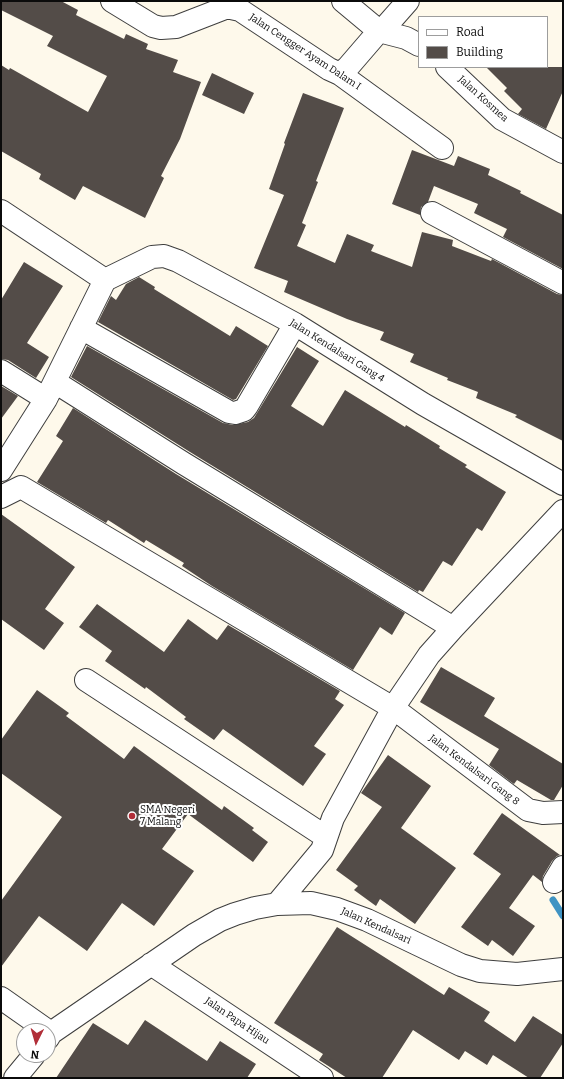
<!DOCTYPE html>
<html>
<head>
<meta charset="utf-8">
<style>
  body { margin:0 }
  #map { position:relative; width:564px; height:1079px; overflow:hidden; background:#fef9eb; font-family:Bitter,serif }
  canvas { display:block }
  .frame { position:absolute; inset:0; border:2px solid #0b0b0b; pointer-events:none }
  .legend { position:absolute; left:418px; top:16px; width:130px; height:52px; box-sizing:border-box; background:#fff; border:1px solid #9d9d9d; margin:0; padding:5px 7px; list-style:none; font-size:12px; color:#0b0b0b }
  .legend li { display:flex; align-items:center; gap:8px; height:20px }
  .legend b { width:20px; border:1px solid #9d9d9d }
  .north { position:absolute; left:16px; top:1023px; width:40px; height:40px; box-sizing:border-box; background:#fff; border:1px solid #9d9d9d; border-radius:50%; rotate:185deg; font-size:11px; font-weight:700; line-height:16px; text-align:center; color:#0b0b0b }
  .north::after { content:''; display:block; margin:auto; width:14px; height:18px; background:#b12e38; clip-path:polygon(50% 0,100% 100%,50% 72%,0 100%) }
</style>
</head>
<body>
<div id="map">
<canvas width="564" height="1079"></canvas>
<div class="frame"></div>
<ul class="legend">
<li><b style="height:5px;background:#fff"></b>Road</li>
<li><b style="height:11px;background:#534c48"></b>Building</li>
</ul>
<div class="north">N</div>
</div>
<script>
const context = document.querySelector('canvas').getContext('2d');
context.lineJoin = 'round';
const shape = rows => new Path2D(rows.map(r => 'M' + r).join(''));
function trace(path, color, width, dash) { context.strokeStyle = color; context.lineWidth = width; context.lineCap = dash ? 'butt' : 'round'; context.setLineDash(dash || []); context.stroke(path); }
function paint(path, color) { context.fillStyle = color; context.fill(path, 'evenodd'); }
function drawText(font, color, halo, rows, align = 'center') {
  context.font = font + ' Bitter,serif'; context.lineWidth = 4; context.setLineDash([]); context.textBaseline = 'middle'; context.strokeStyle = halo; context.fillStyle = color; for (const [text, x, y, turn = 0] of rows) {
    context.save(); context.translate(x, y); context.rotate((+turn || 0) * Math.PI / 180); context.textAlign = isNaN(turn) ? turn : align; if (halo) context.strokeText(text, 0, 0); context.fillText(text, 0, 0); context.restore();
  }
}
trace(shape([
  [553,900,563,916]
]), '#3f93c3', 7);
paint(shape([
  [1,1,61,1,78,10,76,15,124,39,126,34,148,44,146,49,178,60,173,72,201,82,180,139,161,176,164,178,145,218,83,186,75,200,39,179,41,174,1,151,1,65,9,70,10,68,88,112,107,76,47,46,53,36,1,10],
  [486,67,563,67,563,91,546,129,518,114,522,109,504,91,507,88],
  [212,73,254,93,244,114,202,95],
  [303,93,344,108,316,181,318,182,302,223,306,225,297,246,335,263,347,234,374,245,371,251,412,267,422,232,453,240,452,246,491,261,492,259,557,294,563,295,563,441,515,417,517,415,476,398,478,392,447,380,448,378,410,362,414,354,380,340,384,332,347,319,284,292,288,281,254,268,284,195,269,189,285,144,284,143],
  [412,150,454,166,458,156,490,169,488,175,521,191,520,193,563,215,563,269,503,237,507,229,474,213,478,204,434,186,428,202,421,207,420,215,392,204],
  [24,262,63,286,27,343,49,357,36,378,8,360,1,359,1,300],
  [139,277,155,287,154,289,230,336,236,326,268,346,236,399,233,400,98,322,111,296,116,300,126,284],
  [87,346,223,423,233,425,248,422,254,418,297,347,319,361,291,406,323,426,345,390,405,427,406,425,440,446,439,448,467,465,465,467,506,492,482,531,477,528,452,566,443,561,423,592,419,590,418,592,190,452,71,377],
  [1,386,18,396,1,419],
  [73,408,176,474,405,613,392,635,380,627,353,670,212,586,182,566,184,563,146,540,144,543,108,520,106,523,37,482,63,441,56,436],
  [1,514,75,567,45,609,64,623,44,650,1,619],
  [97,604,164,652,188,619,217,640,228,625,340,691,335,699,344,705,314,746,326,754,303,786,223,729,214,740,184,719,186,717,146,687,145,689,105,661,112,651,79,627],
  [441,667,495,698,484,716,563,764,563,785,554,800,551,800,517,780,514,784,511,782,489,765,499,749,420,702],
  [37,690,69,713,66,716,124,759,134,746,222,810,224,806,254,828,252,830,268,842,253,862,188,814,162,849,194,871,154,926,122,903,87,951,39,916,1,967,1,901,62,817,1,773,1,740],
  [388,755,431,786,401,828,456,868,415,924,380,899,376,906,354,890,358,886,336,870,382,807,361,793],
  [502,813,560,855,557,856,552,861,543,876,542,882,533,875,509,908,535,926,513,956,492,940,488,946,461,927,501,874,473,854],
  [337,927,444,995,449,987,490,1012,484,1021,515,1042,533,1016,563,1035,563,1043,540,1078,529,1078,493,1055,487,1065,465,1051,459,1060,413,1030,382,1078,347,1078,319,1060,323,1054,274,1023],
  [145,1020,207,1061,220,1041,256,1064,247,1078,56,1078,93,1023,128,1045]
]), '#534c48');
const street = shape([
  [112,1,153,26,161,28,176,27,225,8,231,8,240,10,329,69,340,74,442,148],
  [343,1,379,31,406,38,419,45],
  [447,67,502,119,563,152],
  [340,74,348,67,379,31,386,26,408,1],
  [1,211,105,280],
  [432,213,563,283],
  [105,280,152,257,164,256,178,261,295,324,423,404,563,484],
  [81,328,229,412,235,413,244,410,247,406,295,324],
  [1,371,46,399],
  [55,382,183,463,453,628],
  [1,470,46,399,105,280],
  [1,497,21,487,393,708,528,810,543,813,563,812],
  [86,680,326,837],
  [554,882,563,867],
  [277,904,322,850,333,818,393,708,429,655,453,628,563,511],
  [151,964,322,1078],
  [1,998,48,1031],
  [48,1038,51,1033,194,935,220,920,235,914,255,908,277,904,311,903,337,909,367,920,461,965,480,971,517,974,563,969],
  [15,1078,34,1055]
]);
trace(street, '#3e3e3e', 24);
trace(street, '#fff', 22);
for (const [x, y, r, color] of [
  [132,816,4,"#b12e38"]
]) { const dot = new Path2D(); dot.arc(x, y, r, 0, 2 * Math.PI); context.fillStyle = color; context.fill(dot); trace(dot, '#fff', 1.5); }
drawText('10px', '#0b0b0b', '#fff', [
  ["Jalan Cengger Ayam Dalam I",305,52,33],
  ["Jalan Kosmea",483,99,42],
  ["Jalan Kendalsari Gang 4",337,351,32],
  ["Jalan Kendalsari Gang 8",474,770,37],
  ["Jalan Kendalsari",376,926,24],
  ["Jalan Papa Hijau",237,1021,34]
]);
drawText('10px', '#0b0b0b', '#fff', [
  ["SMA Negeri",140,810],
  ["7 Malang",140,822]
], 'left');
</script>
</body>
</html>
